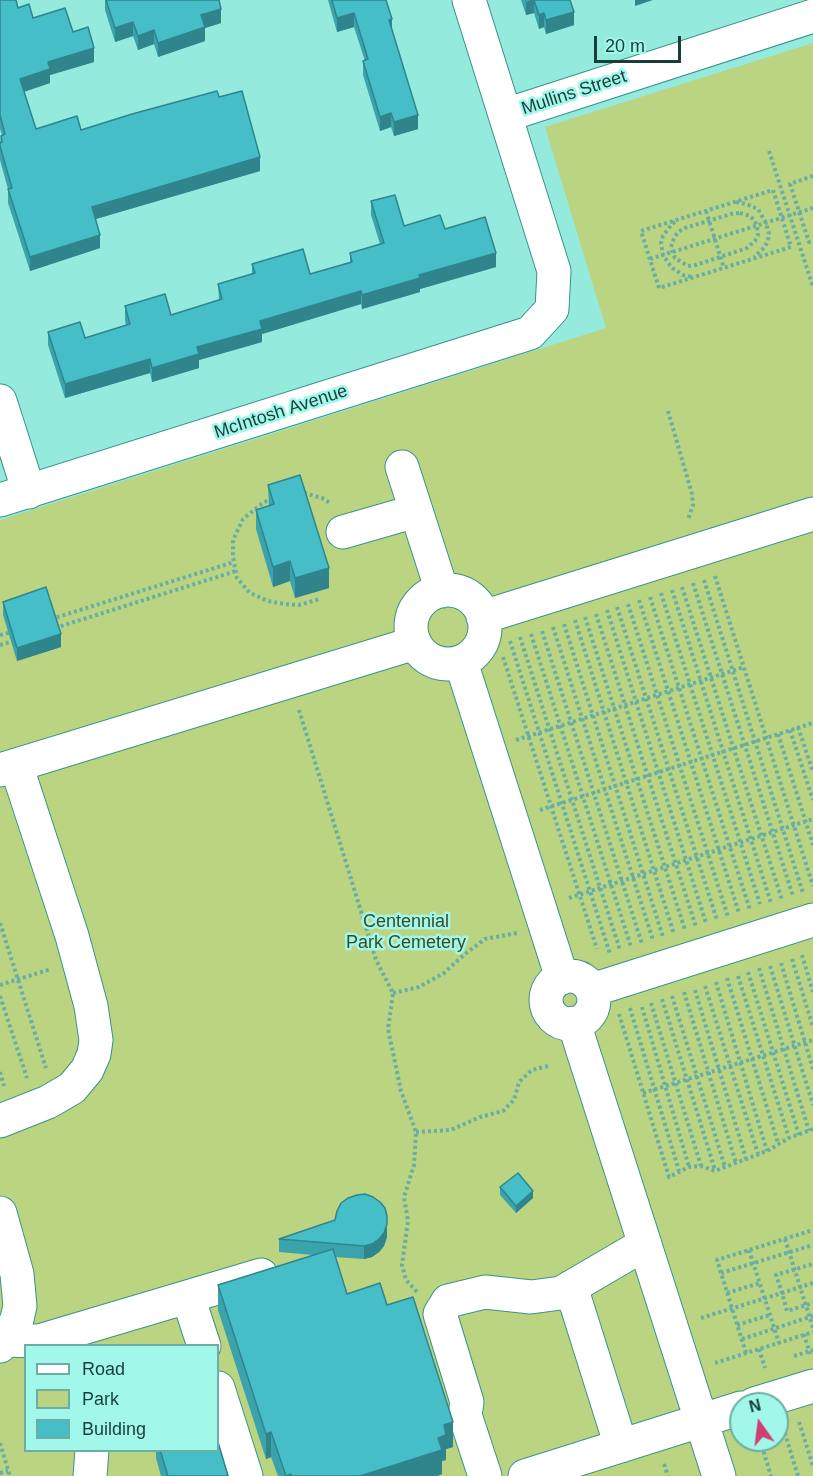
<!DOCTYPE html>
<html>
<head>
<meta charset="utf-8">
<style>
  body { margin:0 }
  #map { position:relative; width:813px; height:1476px; overflow:hidden; background:#94eadd; font-family:Helvetica,sans-serif }
  canvas { display:block }
  .legend { position:absolute; left:24px; top:1344px; width:195px; height:108px; box-sizing:border-box; background:#a1f8ea; border:2px solid #6baea3; margin:0; padding:8px 10px; list-style:none; font-size:18px; color:#193e39 }
  .legend li { display:flex; align-items:center; gap:12px; height:30px }
  .legend b { width:30px; border:2px solid #6baea3 }
  .north { position:absolute; left:729px; top:1392px; width:60px; height:60px; box-sizing:border-box; background:#a1f8ea; border:2px solid #6baea3; border-radius:50%; rotate:346deg; font-size:16px; font-weight:700; line-height:24px; text-align:center; color:#193e39 }
  .north::after { content:''; display:block; margin:auto; width:21px; height:27px; background:#ce4172; clip-path:polygon(50% 0,100% 100%,50% 72%,0 100%) }
  .scale { position:absolute; left:594px; top:36px; width:87px; height:27px; box-sizing:border-box; border:3px solid #193e39; border-top:0; padding-left:8px; font-size:18px; line-height:21px; white-space:nowrap; color:#193e39; -webkit-text-stroke:4px #a1f8ea; paint-order:stroke }
</style>
</head>
<body>
<div id="map">
<canvas width="813" height="1476"></canvas>
<ul class="legend">
<li><b style="height:8px;background:#fff"></b>Road</li>
<li><b style="height:16px;background:#bad482"></b>Park</li>
<li><b style="height:16px;background:#45bec8"></b>Building</li>
</ul>
<div class="north">N</div>
<div class="scale">20 m</div>
</div>
<script>
const context = document.querySelector('canvas').getContext('2d');
context.lineJoin = 'round';
function paint(path, color) { context.fillStyle = color; context.fill(path, 'evenodd'); }
const shape = rows => new Path2D(rows.map(r => 'M' + r).join(''));
function trace(path, color, width, dash) { context.strokeStyle = color; context.lineWidth = width; context.lineCap = dash ? 'butt' : 'round'; context.setLineDash(dash || []); context.stroke(path); }
function drawText(font, color, halo, rows, align = 'center') {
  context.font = font + ' Helvetica,sans-serif'; context.lineWidth = 5; context.setLineDash([]); context.textBaseline = 'middle'; context.strokeStyle = halo; context.fillStyle = color; for (const [text, x, y, turn = 0] of rows) {
    context.save(); context.translate(x, y); context.rotate((+turn || 0) * Math.PI / 180); context.textAlign = isNaN(turn) ? turn : align; if (halo) context.strokeText(text, 0, 0); context.fillText(text, 0, 0); context.restore();
  }
}
paint(shape([
  [813,43,813,1476,0,1476,0,520,606,328,545,127],
  [26,1346,218,1346,218,1450,26,1450],
  [741,1404,777,1404,777,1440,741,1440]
]), '#bad482');
const minor = shape([
  [506,115,813,16],
  [0,401,29,492],
  [402,467,442,591],
  [0,500,530,333,552,309,554,271,469,0],
  [343,532,416,511],
  '411 627a37 37 0 1 1 74 0a37 37 0 1 1-74 0Z',
  [483,617,813,514],
  [461,662,562,978],
  [0,770,415,643],
  '546 1000a24 24 0 1 1 48 0a24 24 0 1 1-48 0Z',
  [592,990,813,920],
  [574,1023,719,1476],
  [0,1121,48,1102,72,1088,87,1070,94,1054,96,1040,91,1006,72,936,16,765],
  [0,1213,17,1274,20,1306,17,1319,11,1332,0,1346],
  [571,1287,621,1446],
  [188,1297,204,1346],
  [5,1340,39,1341,261,1275],
  [218,1388,246,1476],
  [754,1404,813,1386],
  [90,1476,92,1450],
  [485,1476,465,1415,467,1402,440,1314,448,1301,485,1292,531,1297,561,1293,645,1244],
  [525,1476,741,1408]
]);
trace(minor, '#3a9387', 35);
trace(shape([
  [769,151,813,287],
  [813,176,790,184,809,242,813,241],
  [773,190,791,247,659,288,641,231,773,190],
  [736,202,746,204,758,209,766,223,769,234,768,241,764,248,754,257],
  [706,211,724,268],
  [740,213,750,216,754,220,757,226,758,235,755,241,747,248,696,265,688,266,675,258,671,247,674,238,678,232,685,228,731,214,740,213],
  [675,222,672,224,663,236,661,243,663,255,672,268,683,275,693,277],
  [650,259,813,208],
  [668,411,692,494,693,505,688,520],
  [304,493,322,498,330,503],
  [273,499,264,502,243,519,233,540,233,557,237,578,250,593,268,601,284,604,299,605,320,599],
  [715,576,813,886],
  [704,580,803,893],
  [693,583,793,896],
  [682,587,782,900],
  [672,590,771,903],
  [661,593,760,904],
  [650,597,750,910],
  [639,600,739,913],
  [628,604,728,917],
  [617,607,717,920],
  [607,610,706,923],
  [596,614,696,927],
  [585,617,685,930],
  [51,619,234,562],
  [575,620,674,934],
  [564,624,663,937],
  [553,627,653,940],
  [55,628,236,571],
  [542,631,642,944],
  [531,634,631,947],
  [0,635,13,632],
  [520,637,620,950],
  [510,641,610,954],
  [0,645,14,641],
  [503,657,597,949],
  [299,710,376,960,393,993,388,1029,401,1091,416,1132,414,1165,404,1197,408,1221,402,1265,406,1280,418,1293],
  [798,727,813,772],
  [790,730,813,800],
  [778,734,813,845],
  [516,740,744,667],
  [540,810,813,723],
  [569,898,813,819],
  [0,923,46,1068],
  [802,955,813,992],
  [792,959,813,1027],
  [781,963,813,1069],
  [770,966,813,1105],
  [759,968,809,1131],
  [748,972,799,1135],
  [738,976,789,1138],
  [727,978,778,1143],
  [716,982,767,1151],
  [0,985,51,969],
  [705,986,758,1154],
  [695,990,746,1159],
  [684,992,736,1163],
  [393,993,419,987,444,973,465,954,485,939,517,933],
  [0,996,27,1078],
  [672,996,725,1167],
  [662,999,715,1170],
  [651,1003,701,1166],
  [642,1007,689,1167],
  [630,1008,679,1171],
  [619,1014,669,1177,689,1167,701,1166,715,1171,767,1151,789,1138,813,1129],
  [0,1072,4,1086],
  [643,1093,813,1040],
  [416,1132,451,1130,480,1117,503,1111,514,1100,519,1082,532,1070,548,1066],
  [785,1239,813,1328],
  [749,1250,779,1343],
  [721,1273,813,1245],
  [813,1283,782,1293,787,1311,813,1303],
  [727,1293,760,1283],
  [701,1318,782,1293,776,1275,813,1264],
  [737,1325,770,1315],
  [804,1334,810,1354],
  [742,1339,813,1316],
  [759,1349,765,1368],
  [746,1353,717,1260,813,1230],
  [794,1356,813,1350],
  [715,1363,813,1332],
  [799,1422,813,1466],
  [783,1427,798,1476],
  [760,1440,771,1476],
  [0,1443,10,1476],
  [664,1464,668,1476],
  [0,1473,8,1471]
]), '#69aea4', 4, [3, 3]);
trace(minor, '#fff', 33);
paint(shape([
  [0,0,18,8,33,18,73,32,94,62,50,75,50,83,24,92,36,129,81,130,219,97,260,171,96,219,100,248,30,271,8,203,8,189,0,160,0,143,1,136,2,135,0,129],
  [105,0,219,0,221,23,205,28,205,41,158,57,154,44,138,50,133,36,115,42,105,10],
  [328,0,386,0,392,30,418,129,394,136,391,127,380,131,363,75,363,61,365,61,354,27,337,32],
  [521,0,570,0,574,25,546,34,544,27,539,29,534,13,526,15],
  [371,201,404,226,445,229,496,267,420,289,420,292,362,309,361,304,262,334,262,342,199,360,199,368,152,382,150,373,65,398,48,345,48,332,85,338,126,326,125,320,125,306,171,315,219,300,218,284,252,274,252,264,310,274,350,262,350,253,380,244,371,215],
  [268,485,329,588,295,598,290,581,273,587,256,529,256,510,269,506],
  [3,602,61,647,17,661,3,615],
  [500,1187,533,1198,516,1213,500,1195],
  [387,1216,387,1237,384,1246,379,1252,372,1257,364,1259,335,1257,347,1294,387,1305,453,1447,446,1449,446,1460,442,1461,442,1474,437,1476,278,1476,271,1457,266,1459,218,1310,218,1285,313,1255,279,1252,279,1239],
  [156,1450,218,1450,228,1476,161,1476,156,1458]
]), '#3ba3ac');
paint(shape([
  [531,0,534,0,534,13,526,15,526,2],
  [635,0,653,0,635,6],
  [221,9,221,23,205,28,205,41,158,57,158,43,201,15],
  [574,12,574,25,546,34,546,20],
  [354,13,354,27,337,32,337,18],
  [544,13,544,27,539,29,539,15],
  [392,19,392,33,389,20],
  [133,22,133,36,115,42,115,28],
  [154,30,154,44,138,50,138,36],
  [94,48,94,62,50,75,50,83,20,93,20,79,48,62],
  [391,113,391,127,380,131,380,117],
  [418,115,418,129,394,136,394,122],
  [260,157,260,171,92,220,92,207],
  [100,235,100,248,30,271,30,257],
  [496,253,496,267,420,289,420,292,362,309,362,295,419,275],
  [361,291,361,304,262,334,262,342,199,360,199,368,152,382,152,368,197,347,260,321],
  [150,359,150,373,65,398,65,384],
  [290,561,290,581,273,587,273,567],
  [329,568,329,588,295,598,295,578],
  [61,634,61,647,17,661,17,648],
  [533,1191,533,1198,516,1213,516,1206],
  [387,1224,387,1237,384,1246,379,1252,372,1257,364,1259,364,1246],
  [453,1422,453,1447,446,1449,446,1460,442,1461,442,1474,437,1476,360,1476,438,1438,444,1425],
  [271,1432,271,1457,266,1459,266,1434]
]), '#30858c');
const building = shape([
  [0,0,16,0,18,8,29,4,33,18,65,8,73,32,88,27,94,48,48,62,50,69,20,79,36,129,77,116,81,130,132,114,217,91,219,97,242,91,260,157,92,207,100,235,30,257,8,189,12,188,0,146,0,143,2,142,1,136,5,134,0,115,0,0],
  [106,0,219,0,221,9,201,15,205,27,158,43,154,30,138,36,133,22,115,28,106,0],
  [332,0,386,0,392,19,389,20,418,115,394,122,391,113,380,117,363,61,368,59,354,13,337,18,332,0],
  [534,0,570,0,574,12,546,20,544,13,539,15,534,0],
  [395,195,404,226,440,215,445,229,485,217,496,253,419,275,420,278,362,295,361,291,260,321,262,329,197,347,199,354,152,368,150,359,65,384,48,332,80,322,85,338,130,324,125,306,165,294,171,315,222,299,218,284,255,273,252,264,303,249,310,274,352,262,350,253,384,243,371,201,395,195],
  [300,475,329,568,295,578,290,561,273,567,256,510,274,504,268,485,300,475],
  [46,587,61,634,17,648,3,602,46,587],
  [518,1173,533,1191,516,1206,500,1187,518,1173],
  [365,1194,373,1197,380,1202,385,1208,387,1216,387,1224,384,1233,379,1239,372,1244,364,1246,279,1239,335,1220,337,1211,341,1203,348,1198,357,1195,365,1194],
  [333,1249,347,1294,380,1283,387,1305,413,1297,453,1422,444,1425,446,1435,438,1438,442,1450,360,1476,291,1476,291,1474,286,1476,271,1432,266,1434,218,1285,333,1249],
  [218,1442,228,1476,168,1476,160,1450,218,1450,218,1442]
]);
paint(building, '#45bec8');
trace(building, '#30858c', 1.5);
drawText('18px', '#193e39', '#a1f8ea', [
  ["Mullins Street",574,93,-18],
  ["McIntosh Avenue",281,412,-18]
]);
drawText('18px', '#3d4920', '#a1f8ea', [
  ["Centennial",406,922],
  ["Park Cemetery",406,943]
]);
</script>
</body>
</html>
